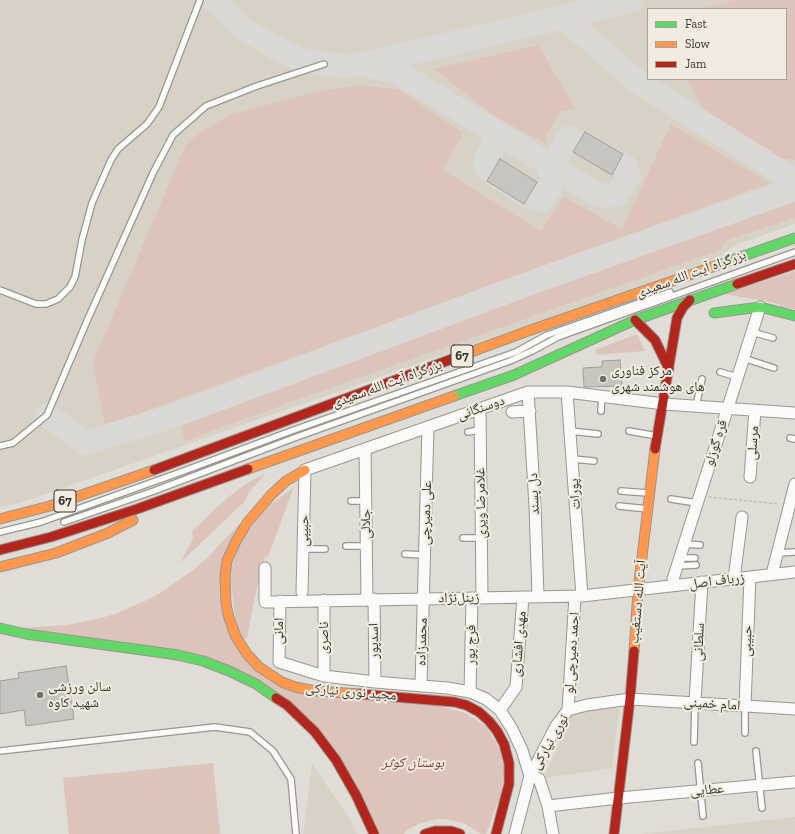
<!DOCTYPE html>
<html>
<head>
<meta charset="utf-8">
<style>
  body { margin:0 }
  #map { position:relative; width:795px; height:834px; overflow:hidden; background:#e0ddd6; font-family:"Zilla Slab",serif }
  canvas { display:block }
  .legend { position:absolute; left:647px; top:8px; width:140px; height:72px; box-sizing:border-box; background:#f1ecdf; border:1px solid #a7a399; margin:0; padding:5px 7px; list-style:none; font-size:12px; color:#373530 }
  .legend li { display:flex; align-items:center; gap:8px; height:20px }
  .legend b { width:20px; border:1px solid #a7a399 }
</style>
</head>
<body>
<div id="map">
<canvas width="795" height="834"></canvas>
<ul class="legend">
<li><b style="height:5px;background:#63d668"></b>Fast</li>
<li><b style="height:5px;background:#ff974d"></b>Slow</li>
<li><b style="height:5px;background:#b3261e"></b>Jam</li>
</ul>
</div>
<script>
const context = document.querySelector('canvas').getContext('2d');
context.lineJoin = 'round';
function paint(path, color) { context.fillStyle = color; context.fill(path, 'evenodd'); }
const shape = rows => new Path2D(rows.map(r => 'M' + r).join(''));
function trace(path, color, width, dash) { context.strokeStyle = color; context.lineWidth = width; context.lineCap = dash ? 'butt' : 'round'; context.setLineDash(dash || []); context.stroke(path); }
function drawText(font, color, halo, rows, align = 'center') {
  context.font = font + ' "Zilla Slab","Noto Naskh Arabic",serif'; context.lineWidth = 4; context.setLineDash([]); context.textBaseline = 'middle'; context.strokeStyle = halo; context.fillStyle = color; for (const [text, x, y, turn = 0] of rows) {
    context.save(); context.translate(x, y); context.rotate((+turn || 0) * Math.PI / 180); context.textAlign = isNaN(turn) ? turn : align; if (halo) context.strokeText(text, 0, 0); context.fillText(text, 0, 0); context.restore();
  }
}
paint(shape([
  [0,0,795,0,795,224,738,244,713,260,20,503,0,507],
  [648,9,786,9,786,79,648,79],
  [615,705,619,711,612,768,544,778,571,715],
  [312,764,350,819,357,834,303,834],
  [795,817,795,834,642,834]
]), '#d7d2c5');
paint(shape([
  [739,0,795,0,795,160,779,158,707,115,687,79,786,79,786,9,700,9],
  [538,45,576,109,560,111,546,136,548,145,493,115,434,69],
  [363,85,399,90,463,133,443,170,541,231,564,197,622,229,671,124,770,183,105,426,93,362,186,144,201,132,229,115,320,91],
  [795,198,795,218,762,229,729,239,720,250,260,413,185,441,178,418,357,353,559,283],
  [795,271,795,309,780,307,780,304,725,294],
  [637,334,645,351,597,355,595,350],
  [266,473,249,492,245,501,180,563,193,538,192,531,226,499,247,483],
  [294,487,268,557,265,556,255,597,247,638,242,639,236,626,230,573,241,540,269,506],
  [240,523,220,606,268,679,439,706,465,713,479,722,486,727,499,748,504,767,501,794,486,834,481,834,465,824,447,819,438,819,421,823,407,830,404,834,380,834,353,777,254,677,16,628,67,625,97,619,115,614,145,601,159,594,196,568,208,557],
  [213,763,220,834,69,834,63,778]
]), '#ddc4bb');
trace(shape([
  [214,0,242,28,278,49,298,59,324,64,346,66,362,64,424,50,633,0],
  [563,17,638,82,795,181],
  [362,64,397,72,491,129,545,162,594,193,607,196,617,194,629,177,625,166,576,140,568,138,558,156,553,160,545,162,552,175,551,187,547,192,542,200,529,197,488,170,485,165,486,159,494,146,493,136,491,129],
  [47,415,85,443,170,417,533,282,795,189]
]), '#dad8d4', 24);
const building = shape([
  [585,132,623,154,612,175,573,152,585,132],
  [500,159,537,182,524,204,487,181,500,159],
  [620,360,622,386,584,387,583,368,602,367,602,361,620,360],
  [66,666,74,719,26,726,24,710,0,714,0,681,19,678,18,673,66,666]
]);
paint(building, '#c6c5bf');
trace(building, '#a09f9a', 1);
const lane = shape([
  [0,290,36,304,46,304,58,299,70,287,75,277,82,240,92,203,111,160,118,149,147,124,159,107,200,0],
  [752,332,773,338],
  [743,358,774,368],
  [720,372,737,377],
  [696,406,702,379],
  [601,411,602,397],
  [570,431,598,434],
  [629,431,657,436],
  [468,432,480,430],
  [790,438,795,439],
  [0,446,13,443,47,415,87,321,153,173,173,135,206,106,257,86,324,64],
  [572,459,594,461],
  [621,491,648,493],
  [671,499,697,503],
  [351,501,366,501],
  [619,506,648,509],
  [64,522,154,491,294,438,510,361,532,351,558,337,795,252],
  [0,532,41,522,181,472,291,431,516,352,547,335,670,292],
  [463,538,481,538],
  [684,544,700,545],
  [346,546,366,546],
  [303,549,325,549],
  [778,553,795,552],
  [405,554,424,555],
  [680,558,695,558],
  [677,566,696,565],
  [745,706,745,733],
  [694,742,695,702],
  [0,751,215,727,250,732,273,751,291,779,296,834],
  [756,751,762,808],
  [698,763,703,816]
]);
const street = shape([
  [528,392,535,506,538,596],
  [567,392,582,596],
  [480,409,482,598],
  [512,412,530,411],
  [365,449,367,600],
  [750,477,755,410],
  [265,568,265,602,582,596,795,572],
  [772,574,795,484],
  [673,579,760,307],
  [734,579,742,517],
  [302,592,305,470,528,392,567,392,664,404,795,413],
  [374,599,375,682],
  [324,600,324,676],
  [280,601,279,662,324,676,375,682,447,688,470,692,486,699,500,710,512,729,522,750,530,776,539,779,548,806,553,834],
  [421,685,428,427],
  [470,692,472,598],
  [695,702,702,582],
  [745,706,750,577],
  [500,710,516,687,523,597],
  [568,710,575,596],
  [548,806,619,798,795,782],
  [515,834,530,776,556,726,568,710,587,705,630,699,795,709]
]);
const fast = shape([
  [718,265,795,238],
  [714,313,760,307,795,316],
  [454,396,514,375,635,320,737,284],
  [0,628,26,634,178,655,203,661,229,671,256,684,276,698]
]);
const slow = shape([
  [460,356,528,331,718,265],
  [248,469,454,396],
  [305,470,286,481,271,495,247,523,236,541,227,561,225,576,226,604,229,618,236,637,247,654,259,667,282,682,295,687,316,691,360,694],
  [0,519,50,506,154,470],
  [0,567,56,553,108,533,133,520],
  [634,651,638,590,655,449]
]);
const jam = shape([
  [737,284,795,264],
  [635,320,655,340,669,369],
  [655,449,677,318,683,307,690,300],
  [154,470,460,356],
  [0,550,51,537,137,509,248,469],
  [360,694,454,702,466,705,479,712,489,721,497,731,504,744,509,763,509,784,496,834],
  [276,698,287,705,315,732,336,760,356,795,374,834],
  [425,834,435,831,451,831,460,834],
  [614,834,630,699,634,651]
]);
trace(lane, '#989691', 8);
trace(street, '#989691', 13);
trace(fast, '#989691', 11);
trace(slow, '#989691', 11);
trace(jam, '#989691', 11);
trace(shape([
  [709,497,779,504]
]), '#bfbebc', 1.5, [3, 2]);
trace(lane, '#fafaf9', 5.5);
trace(street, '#fafaf9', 11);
trace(fast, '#63d668', 9);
trace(slow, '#ff974d', 9);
trace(jam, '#b3261e', 9);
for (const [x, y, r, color] of [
  [603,379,4,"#72706a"],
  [40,695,4,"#72706a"]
]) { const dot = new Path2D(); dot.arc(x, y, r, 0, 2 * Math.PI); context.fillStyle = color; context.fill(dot); trace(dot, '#f1ecdf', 1.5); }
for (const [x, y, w] of [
  [462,356,22],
  [65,501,22]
]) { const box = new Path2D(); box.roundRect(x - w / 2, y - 11, w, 22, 3); context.fillStyle = '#f1ecdf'; context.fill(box); trace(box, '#373530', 1); }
drawText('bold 13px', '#373530', null, [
  ["67",462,356],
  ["67",65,501]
]);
drawText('14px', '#373530', '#f1ecdf', [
  ["بزرگراه آیت الله سعیدی",691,274,-20],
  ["بزرگراه آیت الله سعیدی",387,384,-20],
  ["دوسنگانی",481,408,-19],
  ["قره گوزلو",716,443,-72],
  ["مرسلی",753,443,-86],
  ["دل پسند",534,494,-93],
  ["پورات",575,494,-94],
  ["غلامرضا ویری",481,503,-91],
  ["علی دمیرچی",426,513,-88],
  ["جلالی",366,524,-91],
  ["حبیبی",304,531,-89],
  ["زرباف اصل",717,581,-7],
  ["زینل‌نژاد",459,598,-1],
  ["آیت الله دستغیب",638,602,-85],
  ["امانی",279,631,-89],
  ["ناصری",324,638,-90],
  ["اسدپور",374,641,-91],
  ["حبیبی",747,641,-87],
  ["محمدزاده",422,642,-88],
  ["سلطانی",699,642,-87],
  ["مهدی افشاری",519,644,-85],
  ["فرج پور",471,645,-89],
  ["احمد دمیرچی لو",572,653,-86],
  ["مجید نوری نیارکی",351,692,5],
  ["امام خمینی",712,704,4],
  ["نوری نیارکی",550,742,-60],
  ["عطایی",707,790,-5]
]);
drawText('14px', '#373530', '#f1ecdf', [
  ["مرکز فناوری",611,371],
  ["های هوشمند شهری",611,387],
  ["سالن ورزشی",48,687],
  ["شهید کاوه",48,703]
], 'left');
drawText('italic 14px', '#813928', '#f1ecdf', [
  ["بوستان کوثر",413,763]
]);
</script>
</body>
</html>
